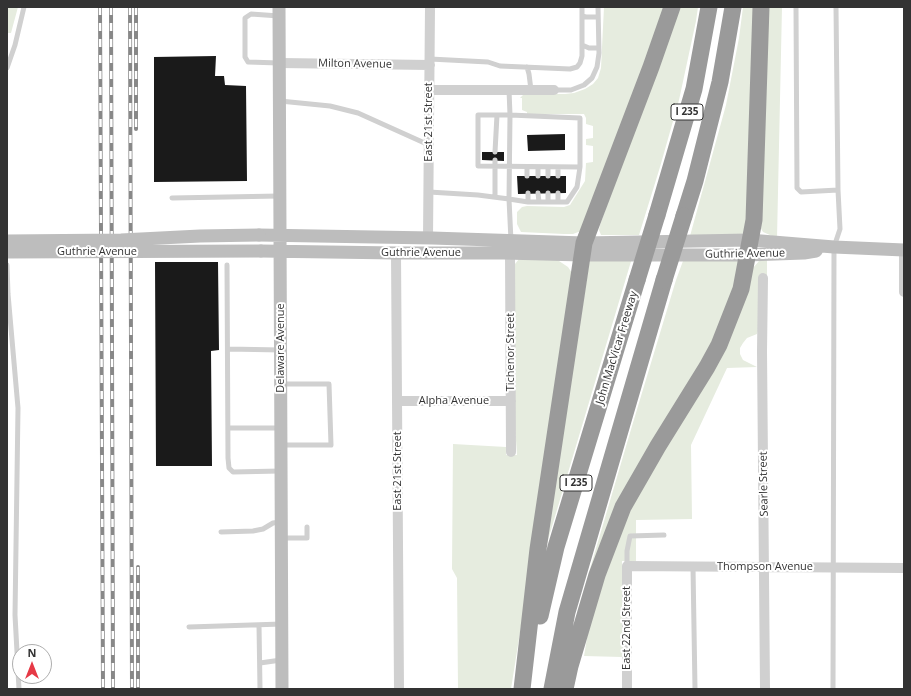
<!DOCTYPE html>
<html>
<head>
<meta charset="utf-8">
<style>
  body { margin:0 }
  #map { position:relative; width:911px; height:696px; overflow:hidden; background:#fff; font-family:"Open Sans",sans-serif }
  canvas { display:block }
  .frame { position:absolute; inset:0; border:8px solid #333; pointer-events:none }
  .north { position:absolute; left:12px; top:644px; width:40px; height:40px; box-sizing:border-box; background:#fff; border:1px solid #adadad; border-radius:50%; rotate:0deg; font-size:11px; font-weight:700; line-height:16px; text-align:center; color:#333 }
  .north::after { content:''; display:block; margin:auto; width:14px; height:18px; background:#e63946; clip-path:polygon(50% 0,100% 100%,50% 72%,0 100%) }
</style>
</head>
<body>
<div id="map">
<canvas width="911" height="696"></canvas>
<div class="frame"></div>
<div class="north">N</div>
</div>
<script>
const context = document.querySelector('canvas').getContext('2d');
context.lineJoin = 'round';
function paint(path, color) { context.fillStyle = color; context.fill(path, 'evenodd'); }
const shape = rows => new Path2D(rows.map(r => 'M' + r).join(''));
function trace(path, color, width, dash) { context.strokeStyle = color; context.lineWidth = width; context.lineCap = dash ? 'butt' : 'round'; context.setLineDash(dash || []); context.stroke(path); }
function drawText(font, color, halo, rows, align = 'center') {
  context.font = font + ' "Open Sans",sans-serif'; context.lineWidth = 4; context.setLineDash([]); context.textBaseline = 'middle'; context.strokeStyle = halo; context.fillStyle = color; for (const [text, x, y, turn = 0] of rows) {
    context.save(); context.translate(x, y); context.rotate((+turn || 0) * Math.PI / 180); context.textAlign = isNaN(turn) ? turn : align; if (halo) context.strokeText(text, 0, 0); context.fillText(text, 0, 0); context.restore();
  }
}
paint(shape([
  [7,7,18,7,11,33,7,33],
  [604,7,667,7,581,231,573,234,564,234,521,232,517,224,517,212,522,207,527,206,564,207,570,205,585,181,586,163,593,162,593,146,586,145,586,139,593,138,593,126,586,124,586,118,584,114,527,114,527,112,522,110,522,98,520,98,524,94,565,94,574,93,585,89,593,84,598,78,601,68],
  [677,7,698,7,696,21,679,100,660,167,639,235,601,235,599,230,600,225],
  [743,7,756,7,750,207,744,232,740,236,690,236,726,105,739,38],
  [766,7,782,7,777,238,763,232,760,227],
  [590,258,632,258,545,550],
  [519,259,556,259,568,267,572,273,559,386,511,689,458,689,457,578,452,569,453,444,506,447,506,455,517,455,515,425,515,264],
  [767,259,767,275,760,275,759,327,757,334,747,338,743,343,740,348,740,354,743,360,757,367,727,368,691,445,692,519,636,520,636,561,622,561,622,657,584,656,590,620,627,514,753,268,759,261],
  [683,261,739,261,729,308,577,613,632,426,676,280]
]), '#e6ecdf');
paint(shape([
  [216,56,215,76,224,76,225,85,246,86,247,181,154,182,154,57],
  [565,134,565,150,528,151,527,135],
  [482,152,504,152,504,161,482,160],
  [517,176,566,176,566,193,518,194],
  [155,262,218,262,219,350,211,351,212,466,156,466]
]), '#1a1a1a');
trace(shape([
  [796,7,797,188,801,192,838,190],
  [582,16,586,17,598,17],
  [582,45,589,48,598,48],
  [430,59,488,62,500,66,570,69,577,67,580,63,582,56,582,7],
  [279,63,248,62,245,57,245,18,251,14,279,16],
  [527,67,529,74,531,90],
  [7,68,15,45,24,7],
  [509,90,510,115,478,115,478,166,580,167],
  [554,90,571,90,584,85,592,78,597,67,599,53,598,7],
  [280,101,330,106,358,113,429,145],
  [510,115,580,118,580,167,577,187,567,202,528,202,509,199,510,115],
  [495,152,497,115],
  [527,167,527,176],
  [538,167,538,176],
  [548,167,548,176],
  [558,167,558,176],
  [429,192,478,195,509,199,511,241],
  [528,193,528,202],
  [538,193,539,202],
  [548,193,548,202],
  [495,197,495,160],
  [172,198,279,196],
  [558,202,558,193],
  [7,265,8,294,18,408,15,615,19,689],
  [227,265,228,458,229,468,233,472,280,471],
  [228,349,281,350],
  [282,384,329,384,331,445,282,445],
  [228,428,281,428],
  [221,532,253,531,263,529,273,523,280,522],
  [282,538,307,538,307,527],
  [627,566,627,551,630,536,664,535],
  [693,567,695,689],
  [259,625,260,689],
  [189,627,282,624],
  [260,663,281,660],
  [833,689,834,247,840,229,838,190,836,7]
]), '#d0d0d0', 5);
trace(shape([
  [280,63,430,65],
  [430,90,554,90],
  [428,238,430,7],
  [904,250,904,292],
  [396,253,399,689],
  [510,253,511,452],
  [763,278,762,351,765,689],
  [397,401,511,401],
  [627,689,627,566,904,568]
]), '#d0d0d0', 10);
trace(shape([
  [279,7,282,689],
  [259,235,432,238,584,243,749,240,834,247,904,250],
  [261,251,396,253,504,253,582,255,747,255,804,253,816,251]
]), '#bdbdbd', 13);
trace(shape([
  [657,215,694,89,709,7],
  [684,216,695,181,720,82,733,7],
  [540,616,556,547,637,280],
  [522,689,538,549,584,243,651,67,672,7],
  [552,689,567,612,664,280],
  [565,689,570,666,597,575,623,507,658,446,707,367,719,345,741,289,754,220,761,7]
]), '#9a9a9a', 17);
const rail = shape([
  [100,7,103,689],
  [111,7,113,689],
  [130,7,132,689],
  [136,7,136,129],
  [138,567,138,689]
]);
trace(rail, '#888', 4);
trace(rail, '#fff', 2.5, [8]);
trace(shape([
  [7,241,121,240,200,236,259,235],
  [7,252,261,251]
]), '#bdbdbd', 13);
trace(shape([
  [637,280,657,215],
  [664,280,684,216]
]), '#9a9a9a', 17);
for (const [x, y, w] of [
  [687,112,32],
  [576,483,32]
]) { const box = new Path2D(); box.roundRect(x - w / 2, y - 8, w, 16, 3); context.fillStyle = '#fff'; context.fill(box); trace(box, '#333', 1); }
drawText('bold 10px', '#333', null, [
  ["I 235",687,112],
  ["I 235",576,483]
]);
drawText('11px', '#333', '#fff', [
  ["Milton Avenue",355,64,1],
  ["East 21st Street",429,122,-90],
  ["Guthrie Avenue",97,252],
  ["Guthrie Avenue",421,253],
  ["Guthrie Avenue",745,254,-1],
  ["Delaware Avenue",281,348,-90],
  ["John MacVicar Freeway",617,348,-73],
  ["Tichenor Street",511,352,-90],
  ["Alpha Avenue",454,401],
  ["East 21st Street",398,471,-90],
  ["Searle Street",764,484,-91],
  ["Thompson Avenue",765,567],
  ["East 22nd Street",627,628,-90]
]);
</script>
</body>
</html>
